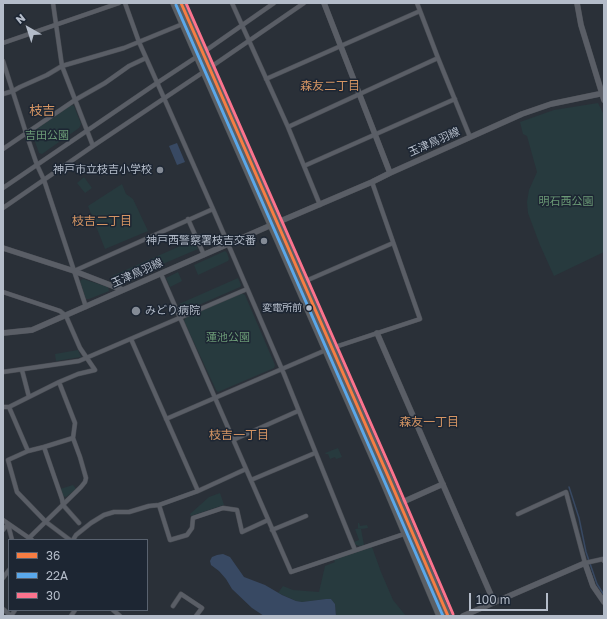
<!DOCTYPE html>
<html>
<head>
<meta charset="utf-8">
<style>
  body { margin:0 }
  #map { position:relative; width:607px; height:619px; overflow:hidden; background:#2a3038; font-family:"Golos Text",sans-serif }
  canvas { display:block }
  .frame { position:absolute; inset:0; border:4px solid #b4bcc9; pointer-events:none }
  .legend { position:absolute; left:8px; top:539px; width:140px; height:72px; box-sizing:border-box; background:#1d2633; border:1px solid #59626f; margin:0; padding:5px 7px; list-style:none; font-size:12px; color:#b4bcc9 }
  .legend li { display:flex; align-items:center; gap:8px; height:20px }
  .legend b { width:20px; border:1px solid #59626f }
  .north { position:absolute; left:8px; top:8px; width:40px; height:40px; -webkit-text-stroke:3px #1d2633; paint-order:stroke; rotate:321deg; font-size:11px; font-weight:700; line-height:16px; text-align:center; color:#b4bcc9 }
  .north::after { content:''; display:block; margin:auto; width:14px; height:18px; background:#b4bcc9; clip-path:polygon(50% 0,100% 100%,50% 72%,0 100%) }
  .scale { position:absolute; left:469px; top:593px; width:79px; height:18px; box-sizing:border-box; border:2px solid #b4bcc9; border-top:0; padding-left:5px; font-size:12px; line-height:14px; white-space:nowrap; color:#b4bcc9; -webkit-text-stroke:3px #1d2633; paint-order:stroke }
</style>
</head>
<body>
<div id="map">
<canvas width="607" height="619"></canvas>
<div class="frame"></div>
<ul class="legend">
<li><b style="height:5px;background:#f77d43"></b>36</li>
<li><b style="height:5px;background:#5aa8eb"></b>22A</li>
<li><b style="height:5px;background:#fc738d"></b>30</li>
</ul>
<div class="north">N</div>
<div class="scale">100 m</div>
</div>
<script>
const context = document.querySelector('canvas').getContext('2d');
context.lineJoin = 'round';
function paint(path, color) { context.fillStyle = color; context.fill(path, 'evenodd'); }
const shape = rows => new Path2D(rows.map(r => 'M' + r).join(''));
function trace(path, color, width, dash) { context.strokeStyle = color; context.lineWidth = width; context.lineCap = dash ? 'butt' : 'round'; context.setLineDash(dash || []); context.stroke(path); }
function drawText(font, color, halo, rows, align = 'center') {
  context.font = font + ' "Golos Text","Noto Sans JP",sans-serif'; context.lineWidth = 3; context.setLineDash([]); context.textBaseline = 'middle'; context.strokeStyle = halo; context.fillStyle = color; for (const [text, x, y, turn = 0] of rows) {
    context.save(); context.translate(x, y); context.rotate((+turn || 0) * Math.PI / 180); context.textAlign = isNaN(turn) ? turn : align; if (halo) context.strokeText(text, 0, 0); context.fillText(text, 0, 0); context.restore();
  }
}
paint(shape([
  [598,103,604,115,604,252,554,276,540,245,528,213,527,202,529,190,537,172,527,136,523,134,520,122,554,110],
  [71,105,74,106,81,124,79,128,42,154,39,153,32,133,32,131],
  [84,177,92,188,85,193,77,183],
  [122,184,126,194,133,199,148,231,105,249,88,206],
  [194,240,198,249,125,280,112,276],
  [225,251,227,253,229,259,228,261,198,275,194,265],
  [178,272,182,281,170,287,166,278],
  [238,278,241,285,240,287,185,311,182,310,179,304],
  [83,279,108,287,109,291,89,299,86,299,80,281],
  [241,293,245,295,275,365,274,368,218,392,216,390,184,321,186,317],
  [78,350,81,357,56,361,55,354],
  [338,448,342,457,336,459,335,457,330,459,328,454,326,454,325,453],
  [73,485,76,489,66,497,63,496,60,489],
  [220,493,224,505,191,516,190,514,209,497],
  [358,523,359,523,360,526,367,525,368,528,361,529,364,545,360,546,356,545,354,542,359,540,355,529,362,528,358,528],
  [372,547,381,572,393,600,406,616,336,616,335,604,331,599,326,599,302,602,296,601,278,593,283,586,293,590,319,592,325,566,335,562,334,560]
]), '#273a3e');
paint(shape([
  [177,143,185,162,177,165,169,146],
  [223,554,230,557,244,577,265,585,282,595,296,601,302,602,326,599,331,599,335,604,336,616,264,616,252,608,232,589,226,579,219,571,211,565,210,561,212,557,217,555]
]), '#384963');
trace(shape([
  [569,487,579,518,586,552,597,584,604,595]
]), '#384963', 1.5);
const minor = shape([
  [53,3,62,66,93,146],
  [125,3,139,42,164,98,213,209,284,374,355,550],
  [232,3,288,127,320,205],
  [417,3,438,58,470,137],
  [3,43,119,3],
  [3,61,26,133,37,165,44,180,86,307],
  [266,79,420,11],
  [3,94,13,91,20,87,47,75,62,66,124,48,185,23],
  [288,127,438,58],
  [3,149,75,100,105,83,129,66,146,58],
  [304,166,455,99],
  [3,188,157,83,198,56,274,3],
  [3,208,93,146,205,71,304,3],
  [188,219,204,255],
  [74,271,213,209],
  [161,274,291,572,407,533],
  [301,283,393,243],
  [3,292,60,311,66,316,80,348,95,370,78,374,59,382,9,407,3,407],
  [131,339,198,491],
  [22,370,29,397],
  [3,372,79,361,247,289],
  [9,407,28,451],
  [166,419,326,350,420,319,372,182],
  [233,440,298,411],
  [44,447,73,438],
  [251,480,315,453],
  [159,505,170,540,187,535,192,528,193,518,223,508,237,510,242,532,268,520],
  [518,514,566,492,585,563,603,559,604,561],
  [3,520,32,540],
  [8,524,12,540],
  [3,530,8,524],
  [272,530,306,516],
  [29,538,81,487,85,482,86,478,80,457,73,438,75,423,59,382],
  [70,540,46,522,17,492,8,460,28,451,44,447,62,499,63,505,79,523],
  [73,540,76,535,91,523,104,515,114,512,129,512,149,506,159,505,198,491,246,469],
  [3,578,9,570],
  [173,606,181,594,202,608,196,616],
  [3,609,11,616],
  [113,610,120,616],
  [11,616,15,610],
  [71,616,75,610]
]);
const tertiary = shape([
  [324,3,390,173],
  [577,3,581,25,604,100],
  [3,248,74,271,123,290],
  [3,333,32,330,276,223,372,182,390,173,522,114,551,104,604,93],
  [377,333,494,602],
  [396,505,443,484],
  [463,616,585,563,593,586,604,602]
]);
const trunk = shape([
  [174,3,382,478,440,616],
  [181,3,388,476,448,616]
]);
trace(minor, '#484c53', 5);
trace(tertiary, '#484c53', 6);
trace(trunk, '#474c53', 8);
trace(minor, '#5a5e66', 4);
trace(tertiary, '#5a5e66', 5.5);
trace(trunk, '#5b5f64', 7);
trace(shape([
  [181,3,388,476,448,616]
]), '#f77d43', 3);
trace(shape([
  [176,5,383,478,443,616]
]), '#5aa8eb', 3);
trace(shape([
  [186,3,393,474,453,614]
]), '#fc738d', 3);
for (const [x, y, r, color] of [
  [160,170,4,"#848b96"],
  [264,241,4,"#848b96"],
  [309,308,3.5,"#b4bcc9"],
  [136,311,5,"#848b96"]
]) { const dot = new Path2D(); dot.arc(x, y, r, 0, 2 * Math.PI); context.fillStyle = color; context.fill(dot); trace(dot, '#1d2633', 1.5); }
drawText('10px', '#b4bcc9', '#1d2633', [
  ["変電所前",302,308]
], 'right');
drawText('11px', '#6b9a76', '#1d2633', [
  ["吉田公園",47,136],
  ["明石西公園",566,202],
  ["蓮池公園",228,338]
]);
drawText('11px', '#b4bcc9', '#1d2633', [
  ["玉津鳥羽線",434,142,-24],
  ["玉津鳥羽線",137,273,-24]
]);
drawText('11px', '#b4bcc9', '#1d2633', [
  ["神戸市立枝吉小学校",152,170],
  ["神戸西警察署枝吉交番",256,241],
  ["みどり病院",145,311,"left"]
], 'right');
drawText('12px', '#d59563', '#1d2633', [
  ["森友二丁目",330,86],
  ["枝吉二丁目",102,221],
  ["森友一丁目",429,422],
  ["枝吉一丁目",239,435]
]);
drawText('13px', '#d59563', '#1d2633', [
  ["枝吉",42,111]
]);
</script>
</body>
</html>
